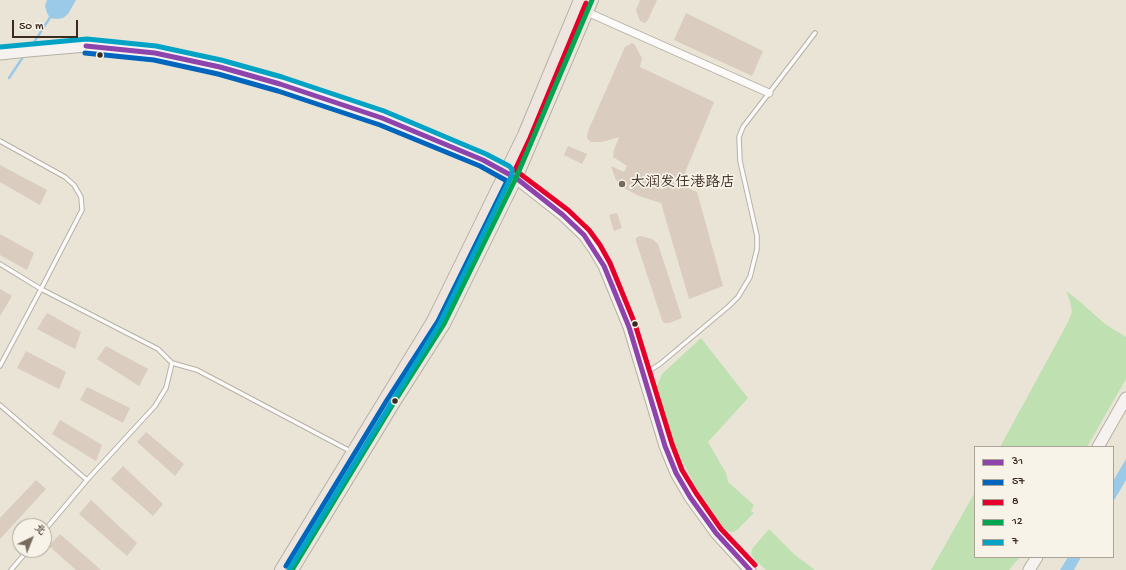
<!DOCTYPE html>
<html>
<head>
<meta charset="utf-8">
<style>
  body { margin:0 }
  #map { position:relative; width:1126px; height:570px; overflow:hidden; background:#e9e4d6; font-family:"Gochi Hand","LXGW WenKai TC",sans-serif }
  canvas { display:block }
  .legend { position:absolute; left:974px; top:446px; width:140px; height:112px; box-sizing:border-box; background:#f7f3e8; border:1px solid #aca397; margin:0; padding:5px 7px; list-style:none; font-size:12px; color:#3b2a1e }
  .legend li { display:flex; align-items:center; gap:8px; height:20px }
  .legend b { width:20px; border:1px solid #aca397 }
  .north { position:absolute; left:12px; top:518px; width:40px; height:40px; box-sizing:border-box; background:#f7f3e8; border:1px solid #aca397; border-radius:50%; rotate:43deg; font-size:11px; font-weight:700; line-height:16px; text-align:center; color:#3b2a1e }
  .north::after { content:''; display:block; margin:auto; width:14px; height:18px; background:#786b5e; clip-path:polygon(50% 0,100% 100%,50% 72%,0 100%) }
  .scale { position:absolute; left:12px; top:20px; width:66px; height:18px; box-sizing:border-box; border:2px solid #3b2a1e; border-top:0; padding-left:5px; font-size:12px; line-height:14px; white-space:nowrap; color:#3b2a1e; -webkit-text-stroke:3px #f7f3e8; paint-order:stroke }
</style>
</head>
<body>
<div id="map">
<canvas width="1126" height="570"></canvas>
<ul class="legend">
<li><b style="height:5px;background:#8e44ad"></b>31</li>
<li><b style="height:5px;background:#0065bd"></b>57</li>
<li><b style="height:5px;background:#e4002b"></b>8</li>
<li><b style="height:5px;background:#00a651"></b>12</li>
<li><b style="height:5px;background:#03a3c5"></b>7</li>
</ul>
<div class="north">北</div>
<div class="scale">50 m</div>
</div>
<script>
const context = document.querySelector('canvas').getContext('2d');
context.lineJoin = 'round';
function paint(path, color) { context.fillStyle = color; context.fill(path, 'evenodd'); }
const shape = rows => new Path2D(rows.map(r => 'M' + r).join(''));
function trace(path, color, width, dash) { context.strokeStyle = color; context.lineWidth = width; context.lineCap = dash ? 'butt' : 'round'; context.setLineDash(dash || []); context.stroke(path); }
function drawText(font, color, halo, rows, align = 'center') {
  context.font = font + ' "Gochi Hand","LXGW WenKai TC",sans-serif'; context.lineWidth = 3.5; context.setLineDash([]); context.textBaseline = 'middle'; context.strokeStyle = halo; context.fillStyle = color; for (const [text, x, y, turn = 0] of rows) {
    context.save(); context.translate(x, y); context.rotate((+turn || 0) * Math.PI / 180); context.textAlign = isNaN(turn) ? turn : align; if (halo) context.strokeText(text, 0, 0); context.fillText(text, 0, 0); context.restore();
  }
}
paint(shape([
  [1066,291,1078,300,1105,324,1126,337,1126,379,1087,447,1000,447,1067,324,1072,312,1070,301],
  [701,338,748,398,708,442,726,473,728,482,754,505,751,511,754,513,737,530,733,532,729,532,724,528,696,487,675,447,657,396,657,386,662,374],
  [975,492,975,557,1020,557,1009,570,931,570],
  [769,529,795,555,815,570,766,570,755,560,751,554,752,549]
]), '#bfe1b2');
paint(shape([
  [47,0,76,0,68,14,63,18,57,19,50,18,47,13,45,6],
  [1126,459,1126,480,1113,502,1113,481],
  [1068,557,1081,557,1074,570,1060,570]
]), '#9bc9e8');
trace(shape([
  [31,47,51,16],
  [9,78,25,54]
]), '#9bc9e8', 2.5);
paint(shape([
  [640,0,657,0,648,20,645,23,640,21,636,10],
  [686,13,763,51,752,76,674,40],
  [632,43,634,44,642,58,640,67,714,102,680,185,697,192,723,286,689,299,661,203,639,196,624,188,616,180,611,166,624,172,627,166,613,157,614,150,619,137,602,142,591,142,587,138,588,131,625,47],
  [568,146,587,154,582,164,564,155],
  [0,165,47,190,40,205,0,182],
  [617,213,622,228,614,231,609,215],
  [0,234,34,253,27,270,0,255],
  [640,236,652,239,658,244,682,318,669,323,664,323,662,320,636,241,636,238],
  [0,289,12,296,0,316],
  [47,313,81,332,75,349,37,329],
  [106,346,148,369,139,386,97,359],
  [26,351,66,372,59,389,17,368],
  [87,387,130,408,123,423,80,400],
  [60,420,102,445,96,461,52,434],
  [146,432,184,464,175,476,137,442],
  [123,466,163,504,153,516,111,479],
  [36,480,46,489,0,539,0,518],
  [91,500,137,543,127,556,79,514],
  [60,534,101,570,76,570,49,546]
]), '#daccbf');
const lane = shape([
  [0,141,65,177,74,185,81,197,82,210,41,289,0,264],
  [172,363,197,370,352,452],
  [0,366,41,289,158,349,172,363,166,388,155,406,87,480,44,531],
  [644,374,660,364,729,306,738,297,750,277,757,249,757,236,740,161,739,137,743,127,815,33],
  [0,405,87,480],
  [11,570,28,550]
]);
const street = shape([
  [587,12,769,93]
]);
const secondary = shape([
  [0,54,28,51,86,46,155,53,220,67,280,84,382,118,483,160,516,178,563,215,584,235,594,249,604,266,629,327,665,446,676,473,690,497,716,533,750,570],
  [1098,447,1126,398],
  [1029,570,1037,557]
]);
const primary = shape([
  [281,570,433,321,524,135,580,0],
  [292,570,393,404,444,324,516,178,592,0]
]);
trace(lane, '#b6b1a7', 5.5);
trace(street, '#b6b1a7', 9);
trace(secondary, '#b6b1a7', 13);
trace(primary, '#b6b1a7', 14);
trace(lane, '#fcfbf9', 3.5);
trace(street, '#fcfbf9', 7);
trace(secondary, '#f6f2ef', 11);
trace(primary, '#eee6de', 12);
trace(shape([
  [86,46,155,53,220,67,280,84,382,118,483,160,516,178,539,196,563,215,584,235,604,266,629,327,665,446,676,473,690,497,716,533,750,570]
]), '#8e44ad', 5);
trace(shape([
  [85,53,154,60,218,74,278,91,380,125,480,166,507,181,438,321,387,400,286,566]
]), '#0065bd', 5);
trace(shape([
  [586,3,530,138,515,170,568,210,589,230,600,245,610,263,635,324,672,444,682,470,696,493,721,529,755,565]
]), '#e4002b', 5);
trace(shape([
  [292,570,393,404,444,324,516,178,592,0]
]), '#00a651', 5);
trace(shape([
  [0,47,87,39,156,46,221,60,282,77,384,111,486,154,509,166,512,169,512,175,439,325,289,570]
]), '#03a3c5', 5);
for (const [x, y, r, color] of [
  [100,55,3.5,"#3b2a1e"],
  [622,184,4,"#786b5e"],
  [635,324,3.5,"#3b2a1e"],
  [395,401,3.5,"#3b2a1e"]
]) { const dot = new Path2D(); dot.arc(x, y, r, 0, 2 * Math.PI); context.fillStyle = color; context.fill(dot); trace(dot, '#f7f3e8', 1.5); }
drawText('15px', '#3b2a1e', '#f7f3e8', [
  ["大润发任港路店",630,184]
], 'left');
</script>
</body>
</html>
